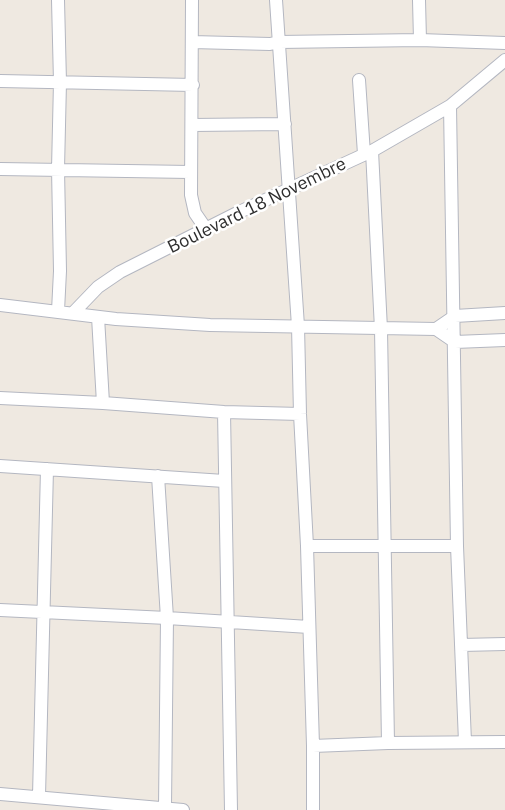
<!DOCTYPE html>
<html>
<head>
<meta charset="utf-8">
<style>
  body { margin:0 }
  canvas { display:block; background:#efe9e1 }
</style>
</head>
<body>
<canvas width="505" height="810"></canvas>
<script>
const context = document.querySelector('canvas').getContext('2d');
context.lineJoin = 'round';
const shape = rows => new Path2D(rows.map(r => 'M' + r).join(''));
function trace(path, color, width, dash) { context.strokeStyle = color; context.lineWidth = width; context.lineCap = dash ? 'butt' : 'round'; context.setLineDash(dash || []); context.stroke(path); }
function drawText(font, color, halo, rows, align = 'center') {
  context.font = font + ' "IBM Plex Sans",sans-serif'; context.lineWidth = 5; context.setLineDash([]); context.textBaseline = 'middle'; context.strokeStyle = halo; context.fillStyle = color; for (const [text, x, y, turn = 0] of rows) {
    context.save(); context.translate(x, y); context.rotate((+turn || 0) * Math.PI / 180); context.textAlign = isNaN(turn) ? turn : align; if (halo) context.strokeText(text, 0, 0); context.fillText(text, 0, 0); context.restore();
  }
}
const street = shape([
  [58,0,60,82,58,169,60,271,58,311],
  [192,0,191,195,195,213,206,229],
  [276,0,298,326,300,414,307,546,313,746,313,810],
  [419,0,420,40],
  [192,42,270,44,279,42,420,40,505,43],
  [359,80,364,154],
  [0,81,193,85],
  [450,106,457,546,465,742],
  [192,125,285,124],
  [372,151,381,329,388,743],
  [0,169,190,172],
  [0,305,116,319,210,325,436,329,455,342,505,340],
  [73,313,98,287,120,272,237,213,372,151,450,106,505,60],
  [98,317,103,403],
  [436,329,455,316,505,313],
  [0,398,103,403,224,412,300,414],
  [224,412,231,810],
  [0,466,224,481],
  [158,476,167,618,165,807],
  [307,546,457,546],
  [0,610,167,618,309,627],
  [461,645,505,644],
  [313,746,388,743,505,742],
  [0,794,183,810],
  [39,796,47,469]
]);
trace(street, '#b4b7c1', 14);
trace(street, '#fff', 12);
drawText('18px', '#2e2e2e', '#fff', [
  ["Boulevard 18 Novembre",257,206,-26]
]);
</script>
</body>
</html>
